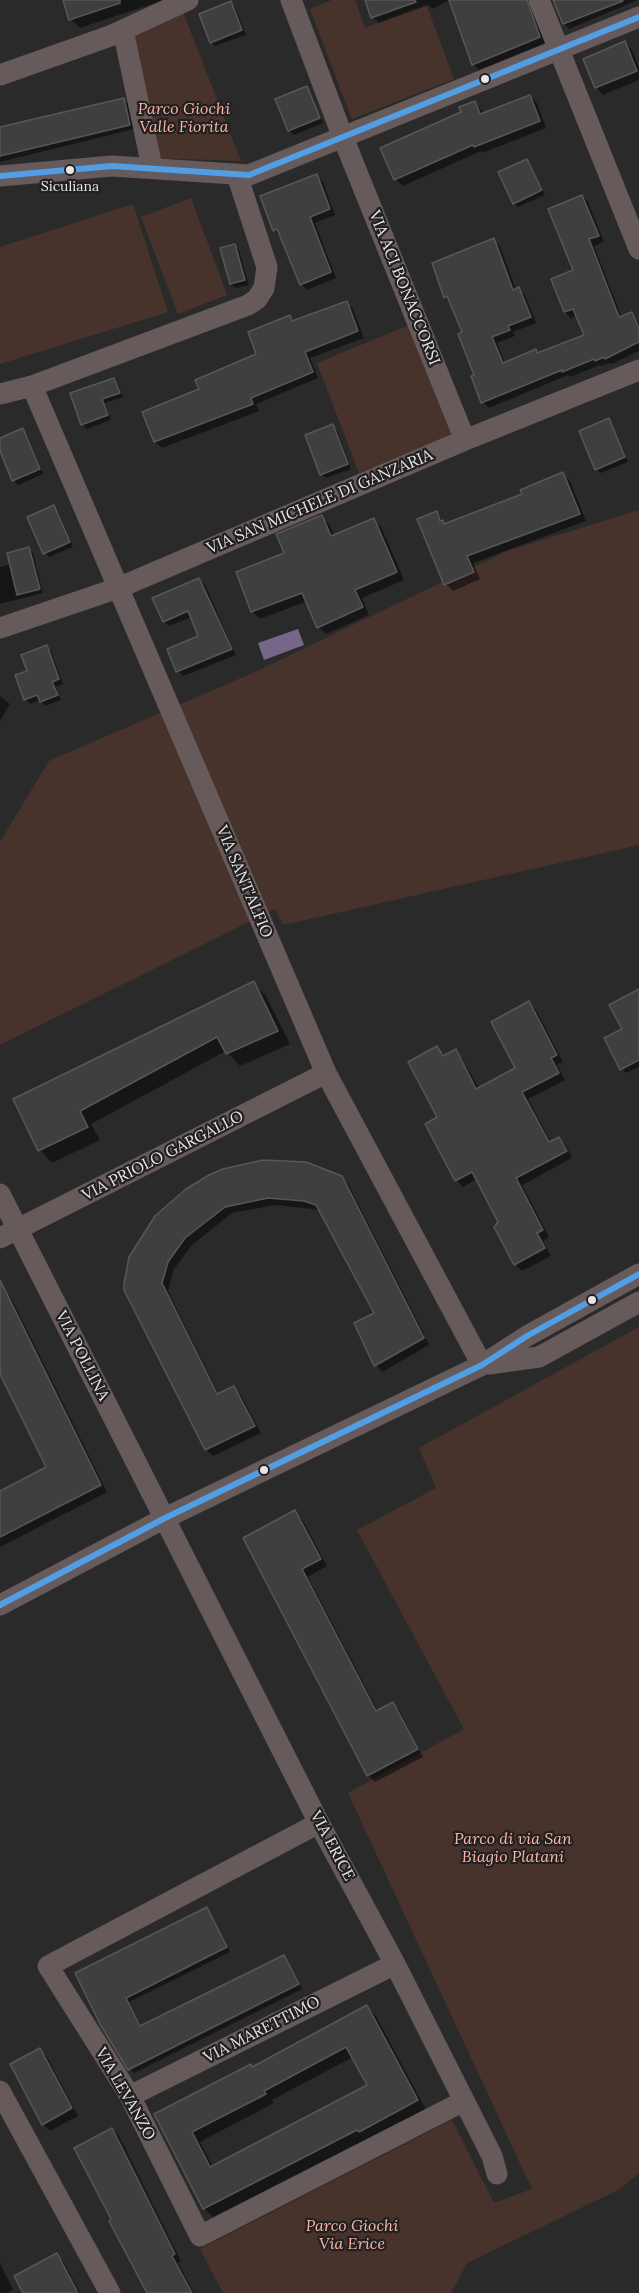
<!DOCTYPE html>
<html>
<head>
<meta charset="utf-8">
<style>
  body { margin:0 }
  canvas { display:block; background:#2b2a2a }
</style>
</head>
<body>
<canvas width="639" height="2293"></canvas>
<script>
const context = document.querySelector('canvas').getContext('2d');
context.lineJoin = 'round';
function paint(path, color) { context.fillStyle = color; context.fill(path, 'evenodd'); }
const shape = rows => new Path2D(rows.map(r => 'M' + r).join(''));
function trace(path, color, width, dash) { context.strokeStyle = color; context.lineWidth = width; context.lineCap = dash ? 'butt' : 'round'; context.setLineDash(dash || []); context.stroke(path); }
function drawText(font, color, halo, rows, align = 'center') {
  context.font = font + ' Lora,serif'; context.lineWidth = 4.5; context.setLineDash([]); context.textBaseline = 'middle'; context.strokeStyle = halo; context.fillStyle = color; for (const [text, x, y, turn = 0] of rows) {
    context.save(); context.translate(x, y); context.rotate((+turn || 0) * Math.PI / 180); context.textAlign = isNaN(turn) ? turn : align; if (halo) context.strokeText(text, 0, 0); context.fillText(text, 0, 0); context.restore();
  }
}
paint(shape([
  [332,0,355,0,365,28,426,4,454,79,352,119,310,9],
  [181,7,241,161,154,158,125,32],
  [191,198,227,295,178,314,141,217],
  [133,204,168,312,0,364,0,247],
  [412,324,458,435,359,473,317,363],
  [639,510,639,845,283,925,275,909,0,1045,0,842,49,761,255,672,507,551],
  [639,1327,639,2173,620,2189,467,2263,451,2293,223,2293,200,2249,452,2120,494,2203,532,2189,348,1793,464,1729,357,1530,436,1488,419,1448]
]), '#48322c');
paint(shape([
  [298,629,304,645,264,660,258,643]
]), '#746787');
paint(shape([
  [64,0,164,0,80,28,70,19],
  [367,0,449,0,433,9,429,5,379,23,373,17],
  [450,0,535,0,545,43,479,70,473,64],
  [553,0,638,0,569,29,564,24],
  [231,3,235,7,246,35,215,46,211,42],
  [625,43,632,50,639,68,639,80,603,95,597,88,585,59],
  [307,88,311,93,323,123,294,135,289,130],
  [530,96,537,103,546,128,482,153,481,151,403,186,396,179,475,102,484,114],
  [124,100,128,104,134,129,0,162,0,130],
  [527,160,531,165,545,195,518,207,514,203],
  [317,176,323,182,335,215,315,223,336,278,307,290,301,284,280,236,274,230],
  [582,196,588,202,604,242,594,246,622,318,632,313,639,323,639,351,612,364,610,363,602,366,600,365,570,377,568,375,489,408,483,402,464,333,451,303,446,297,434,264,494,240,500,246,516,290,519,289,525,295,536,323,513,332,515,336,497,343,505,363,535,351,539,354,586,336,577,315,571,318,565,312,553,280,574,271],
  [235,246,239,250,249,285,236,288,231,284],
  [347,303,353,309,364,338,310,358,318,378,256,404,259,411,162,448,155,442,144,413,201,390,258,354,289,317,295,322],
  [114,379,118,384,123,397,105,403,111,420,87,429,82,424],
  [609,420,613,425,628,462,601,473,596,469],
  [333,426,337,430,351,469,326,478,321,474],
  [22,430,27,434,43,474,18,485,14,480,0,448,0,439],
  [563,474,570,481,586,521,473,563,480,579,453,591,446,584,436,513,445,524,524,495],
  [53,507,58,511,73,547,49,557,45,553],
  [322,517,329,524,335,536,373,519,381,527,404,580,362,598,369,615,326,634,318,627,307,601,260,619,252,611,286,554],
  [29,549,33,553,43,593,0,604,0,567,11,564],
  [199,580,205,585,236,655,183,676,178,671,200,637,192,617,169,626,164,621],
  [46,647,51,651,63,684,56,687,61,700,45,706,40,700,30,704,25,699,29,671],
  [0,696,10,704,0,721],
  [253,983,266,996,290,1044,240,1066,226,1051,91,1124,100,1140,52,1163,40,1150,15,1099],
  [639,991,639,1067,626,1073,622,1069,624,1030],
  [529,1003,536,1010,563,1062,557,1065,565,1080,528,1099,551,1142,559,1138,566,1145,572,1158,522,1185,549,1237,543,1241,551,1256,522,1271,515,1264,500,1222,477,1179,463,1187,456,1180,439,1118,437,1048,445,1056,455,1051,462,1058,479,1089,518,1068],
  [341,1177,348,1184,425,1336,376,1363,376,1365,356,1323,376,1314,321,1210,275,1205,232,1213,192,1245,174,1269,168,1291,219,1395,234,1388,241,1395,261,1433,213,1456,206,1449,125,1290,156,1217],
  [6,1293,12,1300,107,1492,0,1547,0,1492,48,1468,0,1371,0,1296],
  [426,1338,429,1345,382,1372,377,1366],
  [295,1512,302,1519,327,1566,308,1577,378,1711,392,1704,399,1710,423,1757,375,1782,368,1775,245,1538],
  [206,1909,211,1913,230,1952,129,2002,142,2027,283,1957,288,1961,302,1989,134,2073,130,2069,77,1974],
  [367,2007,376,2016,426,2110,369,2140,367,2139,213,2217,204,2208,156,2114,253,2068],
  [353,2057,369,2086,213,2167,200,2142,274,2103,272,2100],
  [40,2050,47,2057,78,2116,50,2131,43,2124],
  [112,2129,119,2136,181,2261,178,2263,194,2293,148,2293,113,2220],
  [57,2255,64,2262,80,2293,25,2293],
  [0,2263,13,2290,7,2293,0,2293]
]), '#0007');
const building = shape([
  [63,0,120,0,120,3,69,20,63,0],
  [365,0,415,0,416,2,371,18,365,0],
  [449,0,527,0,540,37,472,65,449,0],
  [553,0,622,0,623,1,563,24,553,0],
  [231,1,242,30,210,43,199,14,231,1],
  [625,41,637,71,595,88,583,59,625,41],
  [307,86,320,118,288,131,275,99,307,86],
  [530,95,540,121,474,147,473,145,394,180,380,148,461,112,459,107,475,101,480,114,530,95],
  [124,98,130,125,0,156,0,127,124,98],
  [527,159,542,190,513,204,498,172,527,159],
  [317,174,330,209,310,217,331,272,300,285,277,229,273,231,260,196,317,174],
  [582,195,599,236,589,239,619,317,632,312,639,328,639,342,605,359,604,357,595,361,594,359,562,372,562,370,481,403,471,376,474,375,458,334,462,332,447,296,444,298,432,263,494,238,513,290,519,287,531,317,508,326,510,330,492,337,503,363,536,349,537,353,584,335,573,309,564,312,551,279,573,270,548,209,582,195],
  [235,244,245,280,230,284,220,248,235,244],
  [347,301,358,331,305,352,313,372,251,398,253,404,154,442,142,412,199,389,195,380,256,354,248,332,290,315,292,321,347,301],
  [114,378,120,393,102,399,108,415,81,425,70,393,114,378],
  [609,418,625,457,595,470,579,431,609,418],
  [333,424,348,464,320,475,305,435,333,424],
  [23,428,40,469,12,481,0,451,0,438,23,428],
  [563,472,580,514,467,556,474,572,444,585,417,519,437,511,440,521,443,520,444,524,522,494,520,490,563,472],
  [54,505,70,542,43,554,27,517,54,505],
  [322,515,331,536,374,518,397,572,355,590,363,607,317,628,302,593,251,612,236,572,284,553,276,534,322,515],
  [29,547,40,589,17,595,7,553,29,547],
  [199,578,232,649,176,672,167,649,198,636,188,611,163,622,152,598,199,578],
  [47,645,59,679,52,682,58,695,40,702,37,695,24,700,15,675,27,671,21,655,47,645],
  [254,981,278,1031,226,1054,217,1037,80,1111,88,1127,38,1151,13,1099,254,981],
  [639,989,639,1060,620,1070,604,1038,622,1029,609,1005,639,989],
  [529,1001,557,1055,551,1058,559,1073,522,1092,549,1142,559,1137,567,1151,516,1178,543,1230,537,1233,545,1248,514,1265,494,1227,498,1222,472,1172,455,1181,425,1124,437,1117,408,1062,437,1046,443,1056,456,1049,476,1089,515,1068,491,1022,529,1001],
  [263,1160,306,1162,342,1176,424,1338,374,1366,354,1323,374,1313,316,1205,304,1201,268,1198,225,1207,185,1238,168,1262,162,1283,217,1394,234,1386,255,1426,205,1450,124,1290,124,1284,129,1257,155,1216,186,1189,209,1175,223,1169,263,1160],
  [0,1280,101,1485,0,1537,0,1491,46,1467,0,1374,0,1280],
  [295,1510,321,1559,302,1569,376,1711,393,1702,418,1749,367,1776,243,1538,295,1510],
  [207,1907,227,1947,126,1998,140,2026,284,1955,299,1984,128,2070,101,2026,75,1973,207,1907],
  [367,2005,418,2100,359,2132,357,2130,203,2209,154,2114,251,2064,252,2067,367,2005],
  [346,2047,367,2085,210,2167,192,2132,266,2094,264,2091,346,2047],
  [40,2048,72,2108,42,2125,10,2064,40,2048],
  [112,2128,175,2254,172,2256,192,2293,147,2293,109,2221,111,2219,74,2148,112,2128],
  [57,2253,78,2293,23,2293,14,2276,57,2253]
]);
paint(building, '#3f3f3f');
trace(building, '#585757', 1.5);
trace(shape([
  [291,0,342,135,465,440],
  [539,0,639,249],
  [123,30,152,167],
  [0,75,110,36,188,0],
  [0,176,112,166,249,175,639,17],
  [32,386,326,1073,482,1365],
  [0,394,32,386,248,305,257,299,264,288,267,267,237,175],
  [0,628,118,588,465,440,639,370],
  [0,1194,319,1823,395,1964,492,2156,497,2174],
  [0,1238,326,1073],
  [489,1364,539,1357,639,1302],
  [0,1605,165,1518,482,1365,527,1336,639,1274],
  [319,1823,48,1966,130,2096,200,2236,464,2101],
  [0,2091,110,2293],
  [130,2096,395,1964]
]), '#665a5b', 21);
trace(shape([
  [0,176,112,166,249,175,639,17],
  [0,1605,165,1518,482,1365,527,1336,639,1274]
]), '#529ee5', 6);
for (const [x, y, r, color] of [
  [485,79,5,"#e7e5e6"],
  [70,170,5,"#e7e5e6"],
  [592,1300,5,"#e7e5e6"],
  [264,1470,5,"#e7e5e6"]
]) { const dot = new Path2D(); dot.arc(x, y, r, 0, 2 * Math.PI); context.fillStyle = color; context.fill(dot); trace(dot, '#221f20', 2); }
drawText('14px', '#e7e5e6', '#221f20', [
  ["Siculiana",70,187]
]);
drawText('italic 16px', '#fbb7a5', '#221f20', [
  ["Parco Giochi",184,109],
  ["Valle Fiorita",184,127],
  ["Parco di via San",513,1839],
  ["Biagio Platani",513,1857],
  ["Parco Giochi",352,2226],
  ["Via Erice",352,2244]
]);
drawText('16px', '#e7e5e6', '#221f20', [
  ["VIA ACI BONACCORSI",404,288,68],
  ["VIA SAN MICHELE DI GANZARIA",320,502,-23],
  ["VIA SANT'ALFIO",244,882,67],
  ["VIA PRIOLO GARGALLO",163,1156,-27],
  ["VIA POLLINA",82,1356,63],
  ["VIA ERICE",332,1846,62],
  ["VIA MARETTIMO",262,2030,-27],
  ["VIA LEVANZO",125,2094,60]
]);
</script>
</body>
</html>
